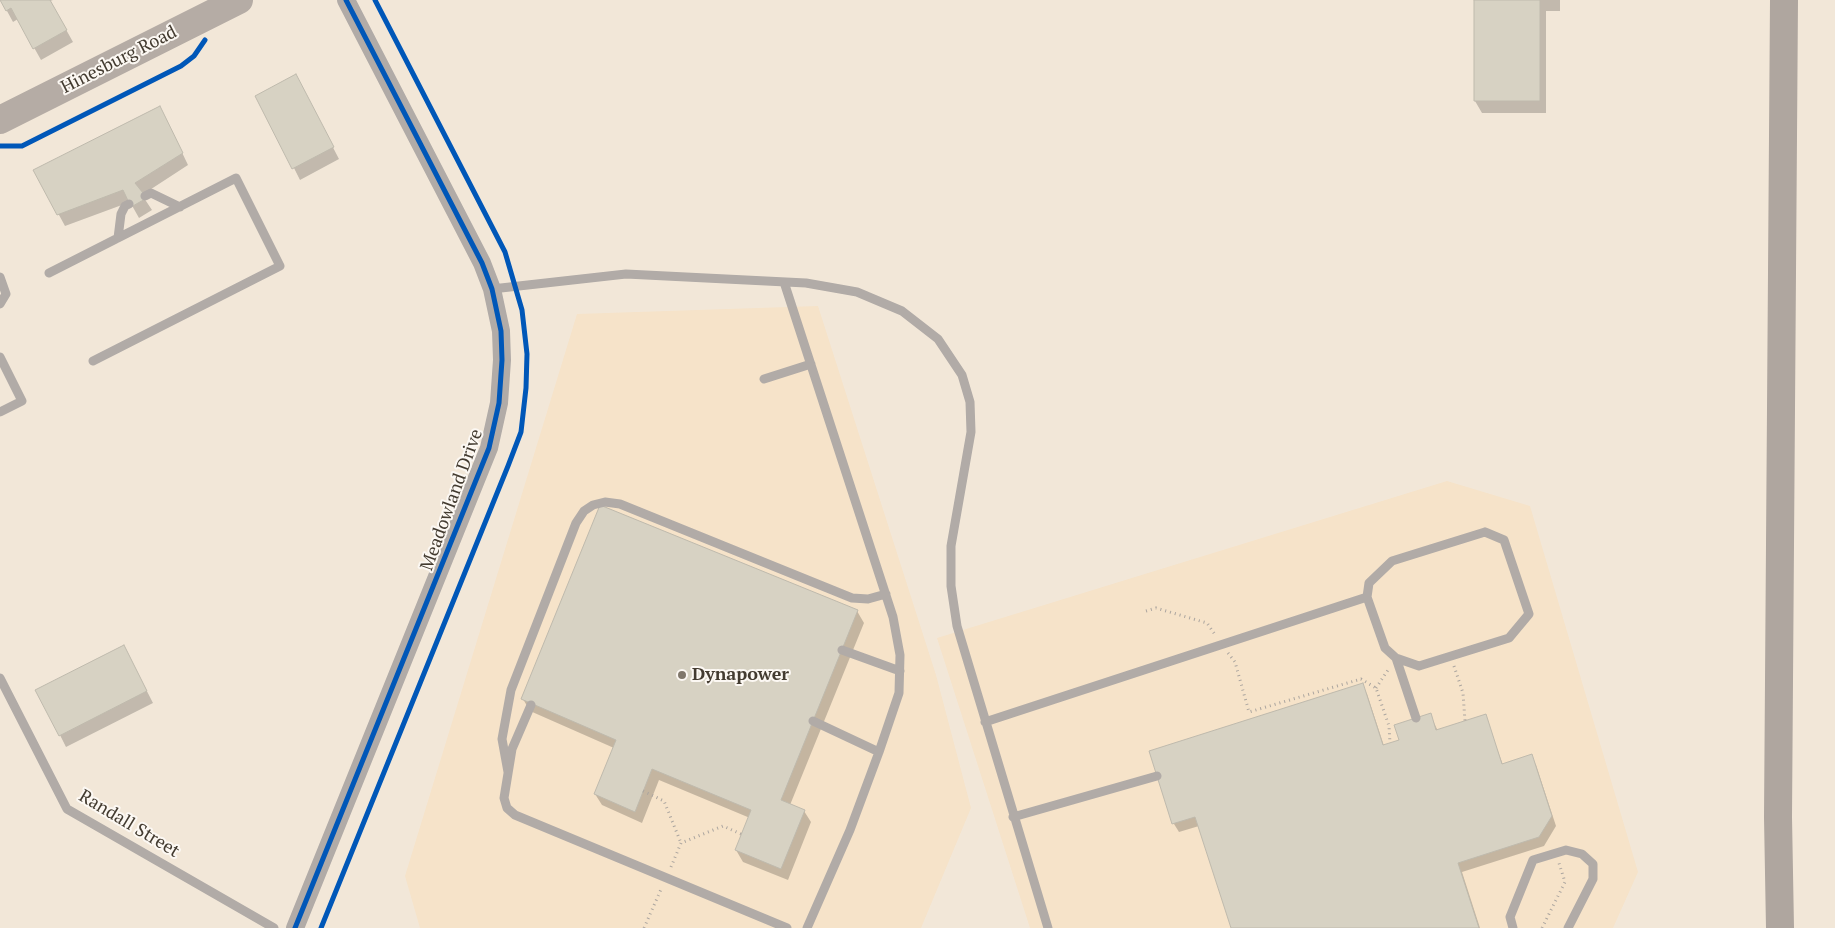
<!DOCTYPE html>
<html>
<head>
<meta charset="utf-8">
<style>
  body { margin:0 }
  canvas { display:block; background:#f2e7d8 }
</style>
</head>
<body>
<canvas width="1835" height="928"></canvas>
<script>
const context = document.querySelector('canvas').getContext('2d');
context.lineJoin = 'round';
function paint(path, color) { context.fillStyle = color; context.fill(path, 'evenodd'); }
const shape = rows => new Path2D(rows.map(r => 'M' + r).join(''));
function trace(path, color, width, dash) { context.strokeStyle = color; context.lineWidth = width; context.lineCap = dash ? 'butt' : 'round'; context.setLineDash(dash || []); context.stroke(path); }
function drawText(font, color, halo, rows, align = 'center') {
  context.font = font + ' "PT Serif",serif'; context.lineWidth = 4; context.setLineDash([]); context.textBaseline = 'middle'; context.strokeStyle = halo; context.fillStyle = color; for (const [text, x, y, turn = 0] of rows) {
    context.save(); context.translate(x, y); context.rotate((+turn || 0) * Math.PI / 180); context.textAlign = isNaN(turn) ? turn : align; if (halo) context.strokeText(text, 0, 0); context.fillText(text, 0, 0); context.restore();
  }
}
paint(shape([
  [818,306,936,675,971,808,921,928,420,928,405,876,577,314],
  [1447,481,1530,506,1638,872,1613,928,1030,928,937,638]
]), '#f6e3c9');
paint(shape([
  [1,0,53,0,50,1,73,42,41,60,18,19,13,22],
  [1475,0,1560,0,1560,11,1546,11,1546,113,1482,113,1475,101],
  [302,88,339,159,300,180,294,168],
  [166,119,188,165,142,195,152,210,139,218,130,202,65,226,35,171],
  [857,611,864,623,790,805,804,811,811,822,788,880,743,862,736,850,750,818,659,780,642,823,602,805,595,794,614,748,530,711,523,699],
  [130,658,153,703,66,747,60,735],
  [1362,685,1367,694,1384,746,1401,741,1430,715,1438,731,1485,716,1503,765,1531,756,1536,765,1556,826,1544,846,1462,872,1480,928,1232,928,1199,826,1179,832,1174,824,1151,752]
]), '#0003');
const building = shape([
  [0,0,50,0,67,30,33,49,11,8,6,11,0,0],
  [1474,0,1540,0,1540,101,1474,101,1474,0],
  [296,74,334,147,292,169,255,96,296,74],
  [160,106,183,153,135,183,147,198,131,207,123,190,57,215,33,170,160,106],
  [600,505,858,610,781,800,805,810,781,869,735,850,751,810,652,769,635,812,594,794,616,740,521,699,600,505],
  [124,645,147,691,59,736,35,690,124,645],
  [1363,683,1383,745,1399,740,1394,725,1431,713,1436,730,1486,714,1502,764,1532,754,1552,816,1539,837,1458,863,1479,928,1231,928,1195,817,1172,824,1149,751,1363,683]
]);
paint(building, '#d7d2c3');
trace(building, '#bfbaad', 1);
trace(shape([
  [1146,611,1156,608,1207,623,1216,636],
  [1228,653,1235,662,1249,712,1361,679,1376,688,1389,726,1390,743],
  [1454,666,1463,693,1465,721],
  [1376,688,1388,670],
  [643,791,664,801,681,843],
  [671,867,681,843,723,826,741,834],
  [644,928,662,887],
  [1542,928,1565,882,1559,863]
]), '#aba59f', 3, [1, 4]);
trace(shape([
  [145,196,151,193,180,207],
  [118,238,121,214,125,206,129,204],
  [49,273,236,178,280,266,93,361],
  [0,277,6,294,0,304],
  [784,282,893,617,900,655,899,693,879,752,813,721],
  [492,289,626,274,806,283,857,292,902,311,938,339,962,375,970,402,971,432,951,546,951,586,957,626,1048,928],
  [0,357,22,401,0,412],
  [764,379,811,364],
  [1485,532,1504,540,1529,614,1509,638,1419,666,1396,658,1385,648,1367,597,1369,583,1392,561,1485,532],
  [842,650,900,671],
  [1396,658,1416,718],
  [0,678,67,809,274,928],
  [531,705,512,749,504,798,507,808,515,815,787,928],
  [985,722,1367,597],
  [508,772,502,739,511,690,576,523,584,511,593,505,605,502,620,504,852,598,868,599,886,594],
  [1013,817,1157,776],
  [807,928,850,830,879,752],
  [1513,928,1510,917,1533,860,1566,850,1582,854,1593,864,1593,879,1568,928]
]), '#b1aba7', 9);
trace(shape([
  [295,928,489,448,499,403,502,360,501,331,492,289,482,263,346,0]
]), '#b1aba7', 18);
trace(shape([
  [0,120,239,0]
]), '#b5aca5', 28);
trace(shape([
  [1780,928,1778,817,1784,0]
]), '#afa69f', 28);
trace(shape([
  [0,146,22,146,181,66,194,56,205,40],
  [295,928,489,448,499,403,502,360,501,331,492,289,482,263,346,0],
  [321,928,508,466,521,432,526,388,527,354,522,310,505,252,375,0]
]), '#0057b8', 5);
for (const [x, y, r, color] of [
  [682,675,5,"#80776b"]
]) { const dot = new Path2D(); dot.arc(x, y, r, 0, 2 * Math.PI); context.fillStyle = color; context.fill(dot); trace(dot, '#fcf8f3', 2); }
drawText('18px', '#433b30', '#fcf8f3', [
  ["Hinesburg Road",119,60,-27],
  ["Meadowland Drive",452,500,-70],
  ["Randall Street",129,824,31]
]);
drawText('bold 18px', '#433b30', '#fcf8f3', [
  ["Dynapower",692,675]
], 'left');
</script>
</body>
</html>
